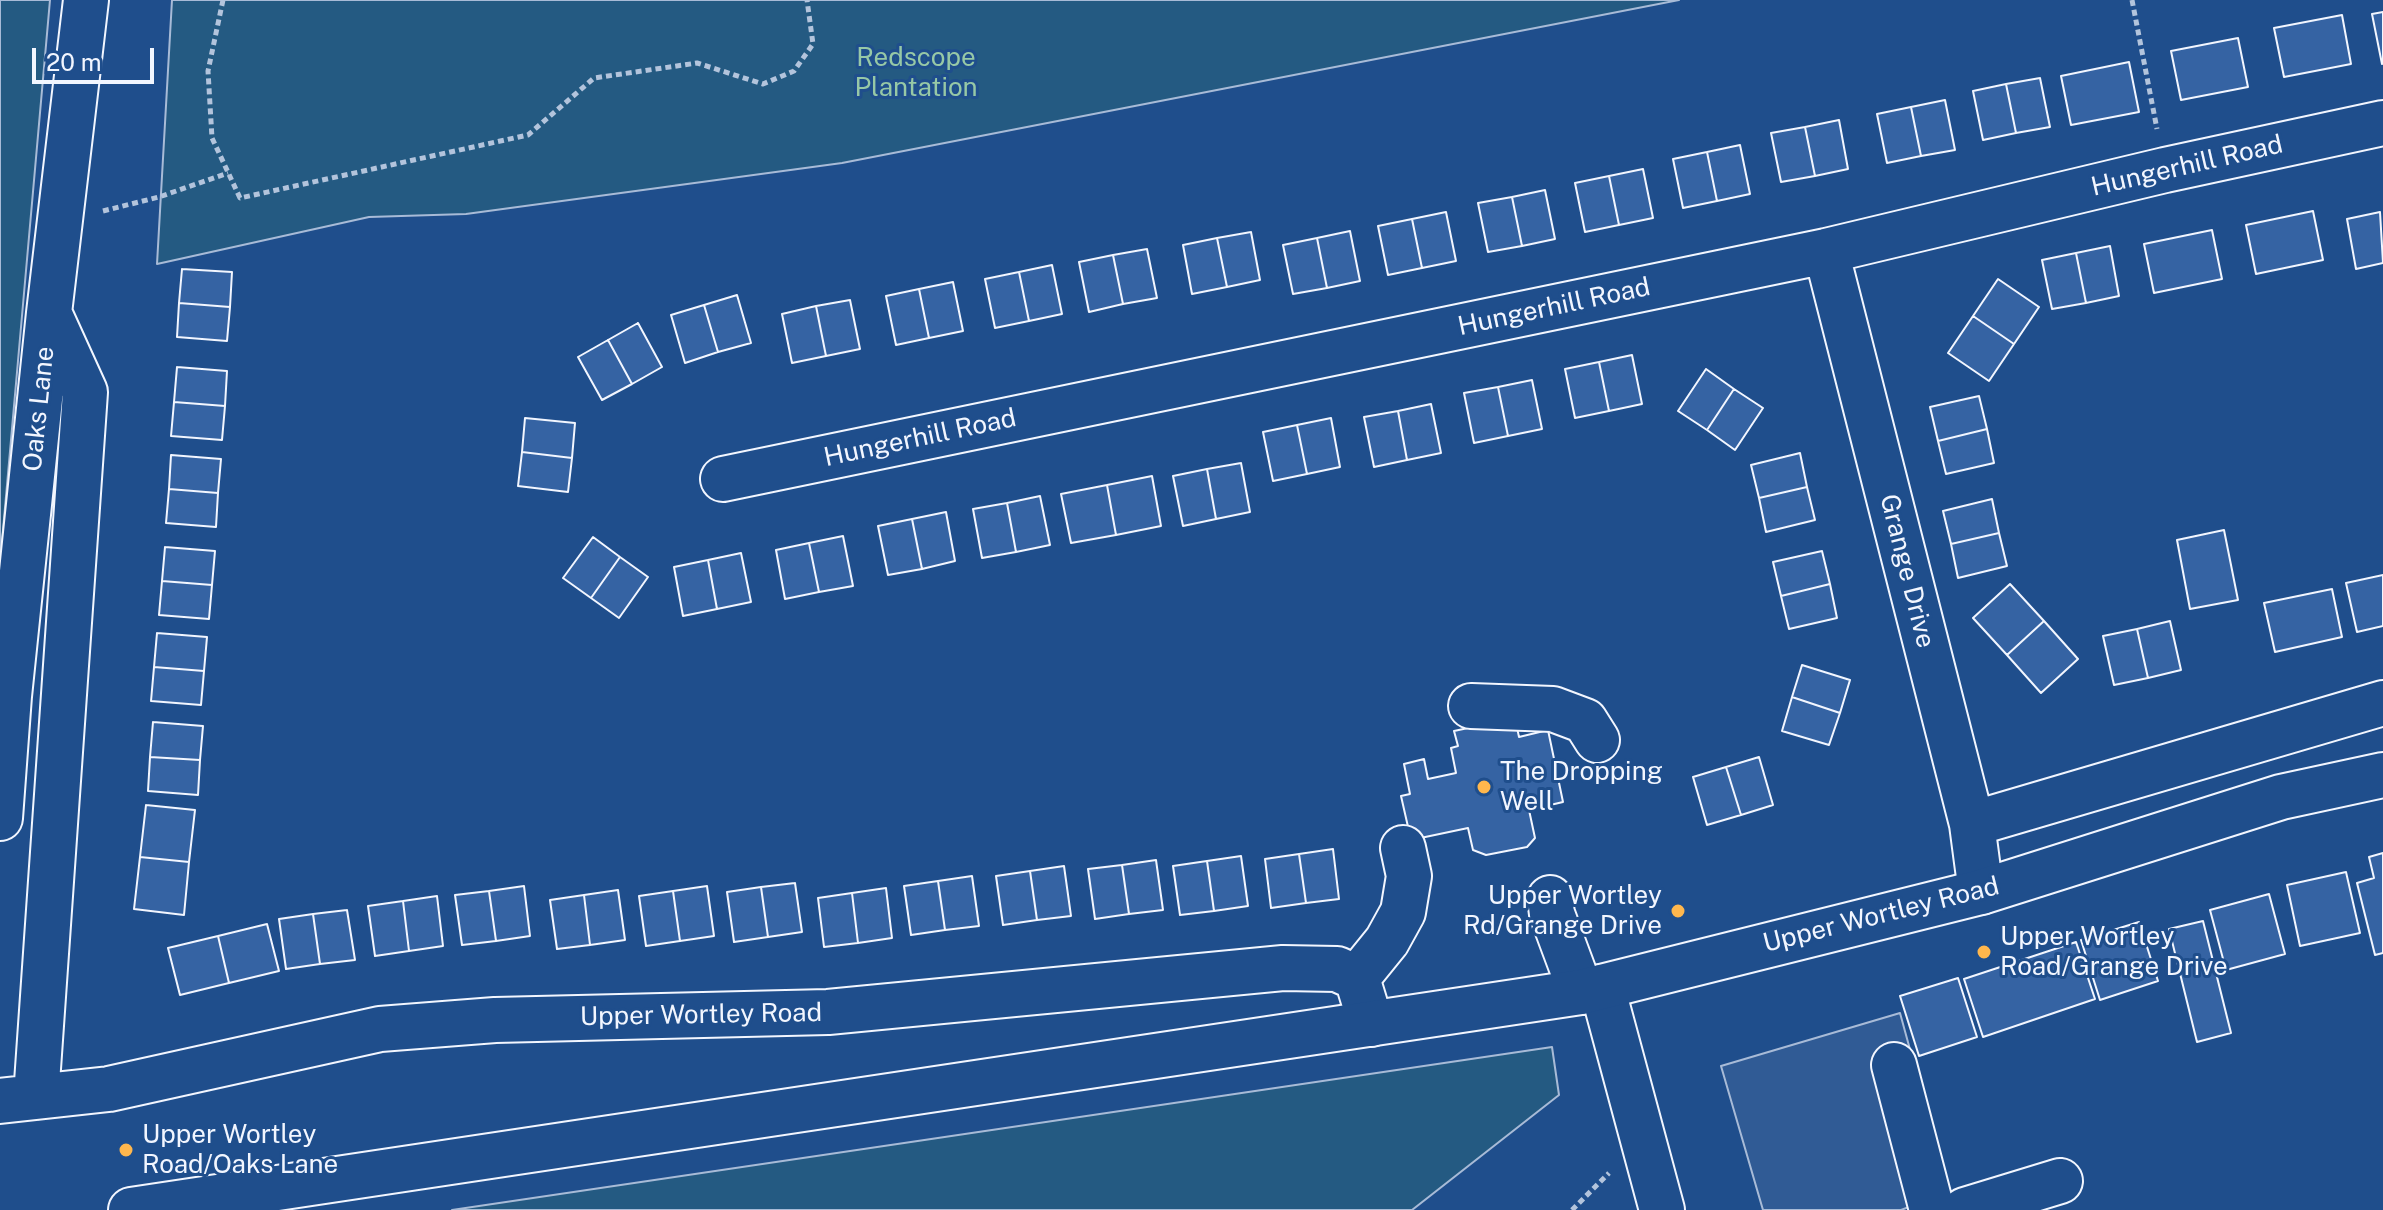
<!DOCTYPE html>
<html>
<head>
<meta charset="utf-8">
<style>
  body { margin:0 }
  #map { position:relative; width:2383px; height:1210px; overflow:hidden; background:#1f4e8c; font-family:"Public Sans",sans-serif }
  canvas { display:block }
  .scale { position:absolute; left:32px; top:48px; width:122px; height:36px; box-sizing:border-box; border:4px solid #f2f6ff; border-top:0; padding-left:10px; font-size:24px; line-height:28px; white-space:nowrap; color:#f2f6ff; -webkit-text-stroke:6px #1f4e8c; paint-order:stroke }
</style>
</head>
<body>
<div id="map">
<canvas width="2383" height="1210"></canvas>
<div class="scale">20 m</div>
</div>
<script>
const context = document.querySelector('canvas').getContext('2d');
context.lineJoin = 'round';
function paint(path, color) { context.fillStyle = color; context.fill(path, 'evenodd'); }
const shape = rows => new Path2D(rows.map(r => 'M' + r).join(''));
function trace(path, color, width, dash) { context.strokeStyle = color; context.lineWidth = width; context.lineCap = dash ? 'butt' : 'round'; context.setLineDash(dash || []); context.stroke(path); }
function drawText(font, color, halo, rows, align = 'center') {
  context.font = font + ' "Public Sans",sans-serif'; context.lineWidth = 6; context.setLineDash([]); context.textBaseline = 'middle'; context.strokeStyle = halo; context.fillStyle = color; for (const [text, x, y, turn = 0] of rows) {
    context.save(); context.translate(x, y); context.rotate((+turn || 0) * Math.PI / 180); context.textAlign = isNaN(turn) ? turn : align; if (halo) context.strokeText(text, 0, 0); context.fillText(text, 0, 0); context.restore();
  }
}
const green = shape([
  [0,0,50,0,0,564,0,0],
  [172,0,1679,0,842,163,466,214,369,217,157,264,172,0],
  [1552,1047,1559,1095,1412,1210,452,1210,1552,1047]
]);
paint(green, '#245a82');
trace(green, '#a8bbd7', 2);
const parking = shape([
  [1900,1013,1949,1192,1901,1210,1763,1210,1721,1066,1900,1013]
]);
paint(parking, '#305b95');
trace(parking, '#a8bbd7', 2);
const building = shape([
  [2383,12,2383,63,2382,64,2372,14,2383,12],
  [2342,15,2351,64,2284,77,2274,28,2342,15],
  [2238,38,2248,87,2181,100,2171,51,2238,38],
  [2129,62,2139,112,2071,125,2061,76,2129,62],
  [2040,78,2050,127,2016,133,2006,84,2040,78],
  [2006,84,2016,133,1983,140,1973,91,2006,84],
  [1945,100,1955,150,1921,156,1911,107,1945,100],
  [1911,107,1921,156,1887,163,1877,114,1911,107],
  [1839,120,1848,169,1815,176,1805,127,1839,120],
  [1805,127,1815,176,1781,182,1771,133,1805,127],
  [1740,145,1750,194,1717,201,1707,152,1740,145],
  [1707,152,1717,201,1683,208,1673,159,1707,152],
  [1643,169,1653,218,1619,225,1609,176,1643,169],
  [1609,176,1619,225,1585,232,1575,183,1609,176],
  [1545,190,1555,239,1522,246,1512,197,1545,190],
  [1512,197,1522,246,1488,252,1478,203,1512,197],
  [2313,211,2323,260,2256,274,2246,225,2313,211],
  [1446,212,1456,261,1422,268,1412,219,1446,212],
  [2380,212,2383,263,2356,269,2347,219,2380,212],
  [1412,219,1422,268,1388,275,1378,226,1412,219],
  [2212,230,2222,279,2154,293,2144,244,2212,230],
  [1350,231,1360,281,1327,288,1317,238,1350,231],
  [1251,232,1260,280,1227,287,1217,238,1251,232],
  [1217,238,1227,287,1192,294,1183,245,1217,238],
  [1317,238,1327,288,1293,294,1283,245,1317,238],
  [2110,246,2119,296,2086,303,2076,253,2110,246],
  [1147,249,1157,298,1123,304,1113,255,1147,249],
  [2076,253,2086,303,2052,309,2042,260,2076,253],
  [1113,255,1123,304,1089,312,1079,262,1113,255],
  [1052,265,1062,314,1029,321,1019,272,1052,265],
  [182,269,232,272,230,307,179,303,182,269],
  [1019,272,1029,321,995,328,985,279,1019,272],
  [1998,279,2039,307,2014,344,1973,316,1998,279],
  [953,282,963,331,929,338,919,289,953,282],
  [919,289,929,338,896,345,886,296,919,289],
  [737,295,751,343,718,352,704,305,737,295],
  [850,300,860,349,826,356,816,306,850,300],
  [179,303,230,307,227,341,177,337,179,303],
  [704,305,718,352,685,363,671,315,704,305],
  [816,306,826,356,792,363,782,314,816,306],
  [1973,316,2014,344,1989,381,1948,353,1973,316],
  [638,323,662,367,632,384,608,340,638,323],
  [608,340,632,384,602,400,578,357,608,340],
  [1632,355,1642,404,1609,411,1599,362,1632,355],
  [1599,362,1609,411,1575,418,1565,369,1599,362],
  [177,367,227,371,225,406,174,402,177,367],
  [1706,369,1734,389,1707,430,1678,411,1706,369],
  [1532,380,1542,429,1508,436,1498,387,1532,380],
  [1498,387,1508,436,1474,443,1464,393,1498,387],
  [1734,389,1763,408,1735,450,1707,430,1734,389],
  [1979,396,1987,429,1938,441,1930,407,1979,396],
  [174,402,225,406,222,440,171,436,174,402],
  [1431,404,1441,453,1407,460,1398,411,1431,404],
  [1398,411,1407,460,1374,467,1364,417,1398,411],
  [525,418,575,423,572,458,522,452,525,418],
  [1331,418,1340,467,1307,474,1297,425,1331,418],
  [1297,425,1307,474,1273,481,1263,432,1297,425],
  [1987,429,1994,463,1946,474,1938,441,1987,429],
  [522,452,572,458,568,492,518,486,522,452],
  [1800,453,1807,487,1759,498,1751,465,1800,453],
  [171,455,221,459,218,493,169,489,171,455],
  [1241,463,1250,512,1216,519,1207,469,1241,463],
  [1207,469,1216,519,1183,526,1173,476,1207,469],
  [1152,476,1161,526,1116,535,1107,485,1152,476],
  [1107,485,1116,535,1071,543,1061,494,1107,485],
  [1807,487,1815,520,1766,532,1759,498,1807,487],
  [169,489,218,493,216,527,166,523,169,489],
  [1040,496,1050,545,1016,552,1007,503,1040,496],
  [1992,499,1999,533,1951,544,1943,511,1992,499],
  [1007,503,1016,552,982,558,973,509,1007,503],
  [946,512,955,561,922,569,912,519,946,512],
  [912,519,922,569,888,575,878,526,912,519],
  [2224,530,2238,600,2190,609,2177,540,2224,530],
  [1999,533,2007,566,1958,578,1951,544,1999,533],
  [843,536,853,586,819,592,809,543,843,536],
  [593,537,620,557,591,598,563,578,593,537],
  [809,543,819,592,785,599,776,550,809,543],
  [165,547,215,551,212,585,162,581,165,547],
  [1822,551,1830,584,1781,596,1773,562,1822,551],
  [741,553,751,602,717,609,708,560,741,553],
  [620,557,648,577,619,618,591,598,620,557],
  [708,560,717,609,683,616,674,567,708,560],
  [2383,575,2383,626,2357,632,2346,583,2383,575],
  [162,581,212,585,209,619,159,615,162,581],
  [1830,584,1837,618,1789,629,1781,596,1830,584],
  [2010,584,2044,621,2007,655,1973,618,2010,584],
  [2332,589,2342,637,2275,652,2264,603,2332,589],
  [2044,621,2078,659,2041,693,2007,655,2044,621],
  [2170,621,2181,670,2148,678,2137,629,2170,621],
  [2137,629,2148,678,2114,685,2103,636,2137,629],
  [157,633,207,637,204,671,154,667,157,633],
  [1802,665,1850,680,1840,713,1792,697,1802,665],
  [154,667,204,671,201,705,151,701,154,667],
  [1792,697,1840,713,1829,745,1782,731,1792,697],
  [1515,718,1519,737,1548,730,1563,802,1529,810,1535,838,1527,847,1486,855,1473,850,1468,828,1411,840,1401,796,1410,794,1404,764,1424,759,1428,779,1456,773,1451,748,1458,746,1454,731,1515,718],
  [153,722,203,726,200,760,150,757,153,722],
  [150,757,200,760,198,795,148,791,150,757],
  [1759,757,1773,805,1741,815,1726,767,1759,757],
  [1726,767,1741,815,1707,825,1693,777,1726,767],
  [146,805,195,810,189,862,140,857,146,805],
  [1333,849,1339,899,1306,903,1299,854,1333,849],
  [2383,853,2383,953,2375,955,2357,883,2374,878,2369,857,2383,853],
  [1299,854,1306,903,1271,908,1265,859,1299,854],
  [1241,856,1248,906,1214,911,1207,861,1241,856],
  [140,857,189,862,184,915,134,909,140,857],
  [1156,860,1163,910,1129,914,1122,865,1156,860],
  [1207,861,1214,911,1180,915,1173,866,1207,861],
  [1122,865,1129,914,1095,919,1088,869,1122,865],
  [1064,866,1071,916,1037,920,1030,871,1064,866],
  [1030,871,1037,920,1003,925,996,876,1030,871],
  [2346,872,2360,933,2300,946,2287,885,2346,872],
  [972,876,979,926,945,930,938,881,972,876],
  [938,881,945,930,911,935,904,886,938,881],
  [795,883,802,932,768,937,761,887,795,883],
  [524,886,530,936,496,941,489,891,524,886],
  [707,886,714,936,680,941,673,891,707,886],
  [761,887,768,937,734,942,727,892,761,887],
  [886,888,892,938,858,943,852,893,886,888],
  [618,890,625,940,590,945,584,895,618,890],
  [489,891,496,941,462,945,455,895,489,891],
  [673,891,680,941,646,946,639,896,673,891],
  [852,893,858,943,824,947,818,898,852,893],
  [2269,894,2285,954,2226,970,2210,910,2269,894],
  [584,895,590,945,557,949,550,900,584,895],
  [437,896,443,946,409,951,403,901,437,896],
  [403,901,409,951,375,956,368,906,403,901],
  [347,910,355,960,320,964,313,914,347,910],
  [313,914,320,964,286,969,279,919,313,914],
  [2203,921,2231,1033,2197,1042,2169,929,2203,921],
  [2139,922,2158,981,2100,1000,2081,940,2139,922],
  [267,924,279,971,229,983,218,936,267,924],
  [218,936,229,983,180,995,168,948,218,936],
  [2076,942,2095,999,1983,1037,1964,979,2076,942],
  [1958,978,1977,1037,1919,1056,1900,996,1958,978]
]);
paint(building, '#3563a3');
trace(building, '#f2f6ff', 2);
const minor = shape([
  [1826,251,1972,824,1981,892],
  [723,479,1826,251,2165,170,2383,123],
  [1471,706,1553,709,1585,721,1597,740],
  [0,818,9,696,49,313,86,0],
  [1972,824,2383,703],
  [1550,898,1552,914,1581,992],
  [1357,978,1387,941,1403,912,1409,876,1403,848],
  [1602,987,1662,1210],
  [1894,1065,1932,1210],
  [36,1097,85,392,50,315],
  [0,1101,109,1089,380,1029,495,1020,828,1012,1283,968,1337,969,1357,978,1371,1024],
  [1965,1210,2060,1181]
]);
const major = shape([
  [131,1210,1581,992,1981,892,2281,797,2383,775]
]);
trace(minor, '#f2f6ff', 48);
trace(major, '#f2f6ff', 48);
trace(shape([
  [223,0,208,71,212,138,240,198,528,135,594,78,697,63,763,84,794,71,813,44,807,0],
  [2132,0,2157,129],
  [103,211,159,197,228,173],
  [1572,1210,1609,1173]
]), '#b3c4dc', 5, [6, 4]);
trace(minor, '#1f4e8c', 44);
trace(major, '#1f4e8c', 44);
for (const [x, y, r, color] of [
  [1484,787,8,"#ffb74d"],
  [1678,911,8,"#ffb74d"],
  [1984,952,8,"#ffb74d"],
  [126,1150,8,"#ffb74d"]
]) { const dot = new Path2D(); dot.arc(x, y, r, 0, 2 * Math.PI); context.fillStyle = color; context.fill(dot); trace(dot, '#1f4e8c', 3); }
drawText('26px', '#97c8a6', '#1f4e8c', [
  ["Redscope",916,58],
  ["Plantation",916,88]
]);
drawText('26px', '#f2f6ff', '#1f4e8c', [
  ["Hungerhill Road",2187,166,-13],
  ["Hungerhill Road",1554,307,-12],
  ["Oaks Lane",39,409,-84],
  ["Hungerhill Road",920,438,-12],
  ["Grange Drive",1907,571,76],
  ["Upper Wortley Road",1881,915,-14],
  ["Upper Wortley Road",701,1015,-1]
]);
drawText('26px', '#f2f6ff', '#1f4e8c', [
  ["The Dropping",1500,772],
  ["Well",1500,802],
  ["Upper Wortley",1662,896,"right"],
  ["Rd/Grange Drive",1662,926,"right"],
  ["Upper Wortley",2000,937],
  ["Road/Grange Drive",2000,967],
  ["Upper Wortley",142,1135],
  ["Road/Oaks Lane",142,1165]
], 'left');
</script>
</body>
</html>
